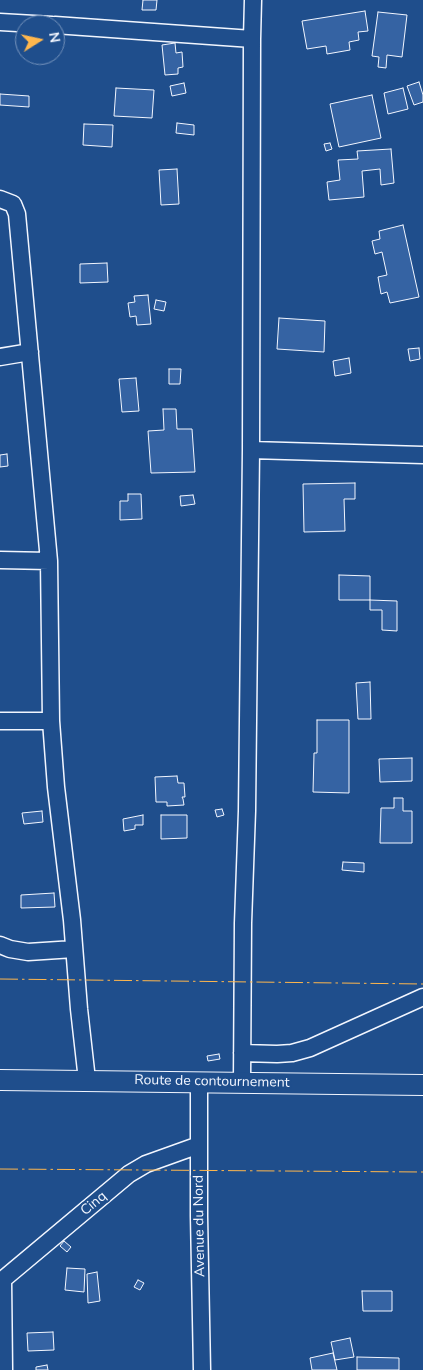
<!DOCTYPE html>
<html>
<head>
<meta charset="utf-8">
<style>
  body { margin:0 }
  #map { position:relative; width:423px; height:1370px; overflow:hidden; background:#1f4e8c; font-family:"Nunito Sans",sans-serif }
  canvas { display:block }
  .north { position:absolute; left:15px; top:15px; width:50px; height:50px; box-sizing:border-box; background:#1f4e8c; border:1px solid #7391ba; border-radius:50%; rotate:80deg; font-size:14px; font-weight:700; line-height:20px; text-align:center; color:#f2f6ff }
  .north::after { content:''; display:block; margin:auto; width:18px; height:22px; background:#ffb74d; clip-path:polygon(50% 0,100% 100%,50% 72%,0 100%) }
</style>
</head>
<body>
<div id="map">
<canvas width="423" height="1370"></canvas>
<div class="north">N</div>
</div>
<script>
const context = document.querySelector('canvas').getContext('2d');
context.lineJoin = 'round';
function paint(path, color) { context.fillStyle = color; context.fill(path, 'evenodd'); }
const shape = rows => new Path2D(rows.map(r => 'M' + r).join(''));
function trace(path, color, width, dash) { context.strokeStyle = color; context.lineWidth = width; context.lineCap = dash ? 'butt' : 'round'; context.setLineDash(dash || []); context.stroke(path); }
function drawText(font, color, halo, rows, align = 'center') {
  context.font = font + ' "Nunito Sans",sans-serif'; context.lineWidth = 4; context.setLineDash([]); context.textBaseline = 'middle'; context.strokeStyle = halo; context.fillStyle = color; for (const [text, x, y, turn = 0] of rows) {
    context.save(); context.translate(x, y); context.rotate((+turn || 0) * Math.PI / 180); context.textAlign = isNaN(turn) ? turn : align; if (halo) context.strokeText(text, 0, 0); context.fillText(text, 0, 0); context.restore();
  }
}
const building = shape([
  [143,0,157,0,156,10,142,10,143,0],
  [365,11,368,31,358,32,359,40,349,42,350,50,327,54,326,46,307,49,302,21,365,11],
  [378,12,407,15,402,57,387,55,386,68,378,67,379,57,372,56,378,12],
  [175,43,176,53,182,52,183,67,178,68,178,74,165,75,162,45,175,43],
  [419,82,423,95,423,102,414,105,407,86,419,82],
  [184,83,186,93,172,96,170,86,184,83],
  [116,88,154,90,152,118,114,116,116,88],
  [403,88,408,109,388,114,384,93,403,88],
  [0,94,29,96,29,107,0,105,0,94],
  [372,95,381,138,339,147,330,104,372,95],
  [177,123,194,125,194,135,176,133,177,123],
  [84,124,113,125,112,147,83,145,84,124],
  [330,143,332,149,326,151,324,144,330,143],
  [391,149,394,183,381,185,380,169,362,171,364,197,329,200,327,182,340,180,338,160,358,159,357,151,391,149],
  [177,169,179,204,161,205,159,170,177,169],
  [403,225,419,297,390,303,387,292,381,294,378,277,387,275,382,252,375,254,372,241,380,239,379,231,403,225],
  [107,263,108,282,80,283,80,264,107,263],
  [148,295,151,324,137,325,136,316,130,317,128,303,135,302,134,296,148,295],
  [156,300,166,302,164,311,154,309,156,300],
  [279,318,325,321,324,352,277,349,279,318],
  [419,348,420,359,410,361,408,349,419,348],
  [349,358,351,373,335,376,333,361,349,358],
  [169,369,181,369,180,384,169,384,169,369],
  [136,378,139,411,122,412,119,379,136,378],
  [163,409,176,409,177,429,192,429,195,472,151,473,148,431,164,430,163,409],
  [7,454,8,466,0,467,0,455,7,454],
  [355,483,355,499,344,499,345,531,304,532,303,484,355,483],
  [128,494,141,494,142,519,120,520,120,501,128,501,128,494],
  [193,495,195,504,181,506,180,496,193,495],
  [339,575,370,576,370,600,339,600,339,575],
  [370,600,397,601,397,631,382,630,382,610,370,610,370,600],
  [370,682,371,719,358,719,356,683,370,682],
  [317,720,349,720,349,793,313,792,314,753,317,753,317,720],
  [412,758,412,781,380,782,379,759,412,758],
  [177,776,178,783,184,783,185,797,182,797,183,799,184,805,167,806,167,802,156,802,155,777,177,776],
  [394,798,403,798,403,811,412,811,412,843,380,843,381,808,394,808,394,798],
  [222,809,224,815,217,817,215,810,222,809],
  [42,811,43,822,24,824,22,813,42,811],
  [143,815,143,825,135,825,135,829,124,831,123,819,143,815],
  [161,815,187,815,187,838,161,839,161,815],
  [343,862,364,863,364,872,342,870,343,862],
  [54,893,55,907,21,908,21,895,54,893],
  [219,1054,220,1059,208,1061,207,1056,219,1054],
  [64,1241,71,1247,67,1252,60,1246,64,1241],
  [67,1268,85,1269,84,1292,65,1290,67,1268],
  [97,1272,100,1301,88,1303,87,1274,97,1272],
  [138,1280,144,1283,140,1290,134,1287,138,1280],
  [362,1291,392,1291,392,1311,363,1311,362,1291],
  [53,1332,54,1350,28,1351,27,1333,53,1332],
  [350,1338,354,1357,335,1360,331,1342,350,1338],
  [333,1353,337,1370,312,1370,310,1358,333,1353],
  [357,1357,399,1358,399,1370,357,1370,357,1357],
  [47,1365,48,1370,36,1370,36,1367,47,1365]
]);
paint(building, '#3563a3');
trace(building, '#f2f6ff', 1);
const minor = shape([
  [0,22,52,25],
  [55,25,252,39,251,450,423,455],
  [252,39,253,0],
  [0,199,13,204,17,214,49,561],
  [0,357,30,352],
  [0,560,49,561,51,721,56,787,72,920,79,1009,87,1080],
  [0,721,51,721],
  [0,945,10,949,28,952,74,949],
  [242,1053,277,1054,292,1053,310,1048,423,997],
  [199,1082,199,1216,202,1370],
  [242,1082,243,923,247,811,251,450],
  [3,1279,4,1370],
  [0,1282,129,1174,146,1164,199,1145]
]);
const tertiary = shape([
  [0,1080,423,1085]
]);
trace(minor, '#f2f6ff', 19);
trace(tertiary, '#f2f6ff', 22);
trace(minor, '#1f4e8c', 16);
trace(tertiary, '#1f4e8c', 20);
trace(shape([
  [0,979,423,984],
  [0,1169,423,1172]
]), '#ffb74d', 1, [18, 4, 2.5, 4]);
drawText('14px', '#f2f6ff', '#1f4e8c', [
  ["Route de contournement",212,1082,1],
  ["Cinq",94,1204,-40],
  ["Avenue du Nord",200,1226,-91]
]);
</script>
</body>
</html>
